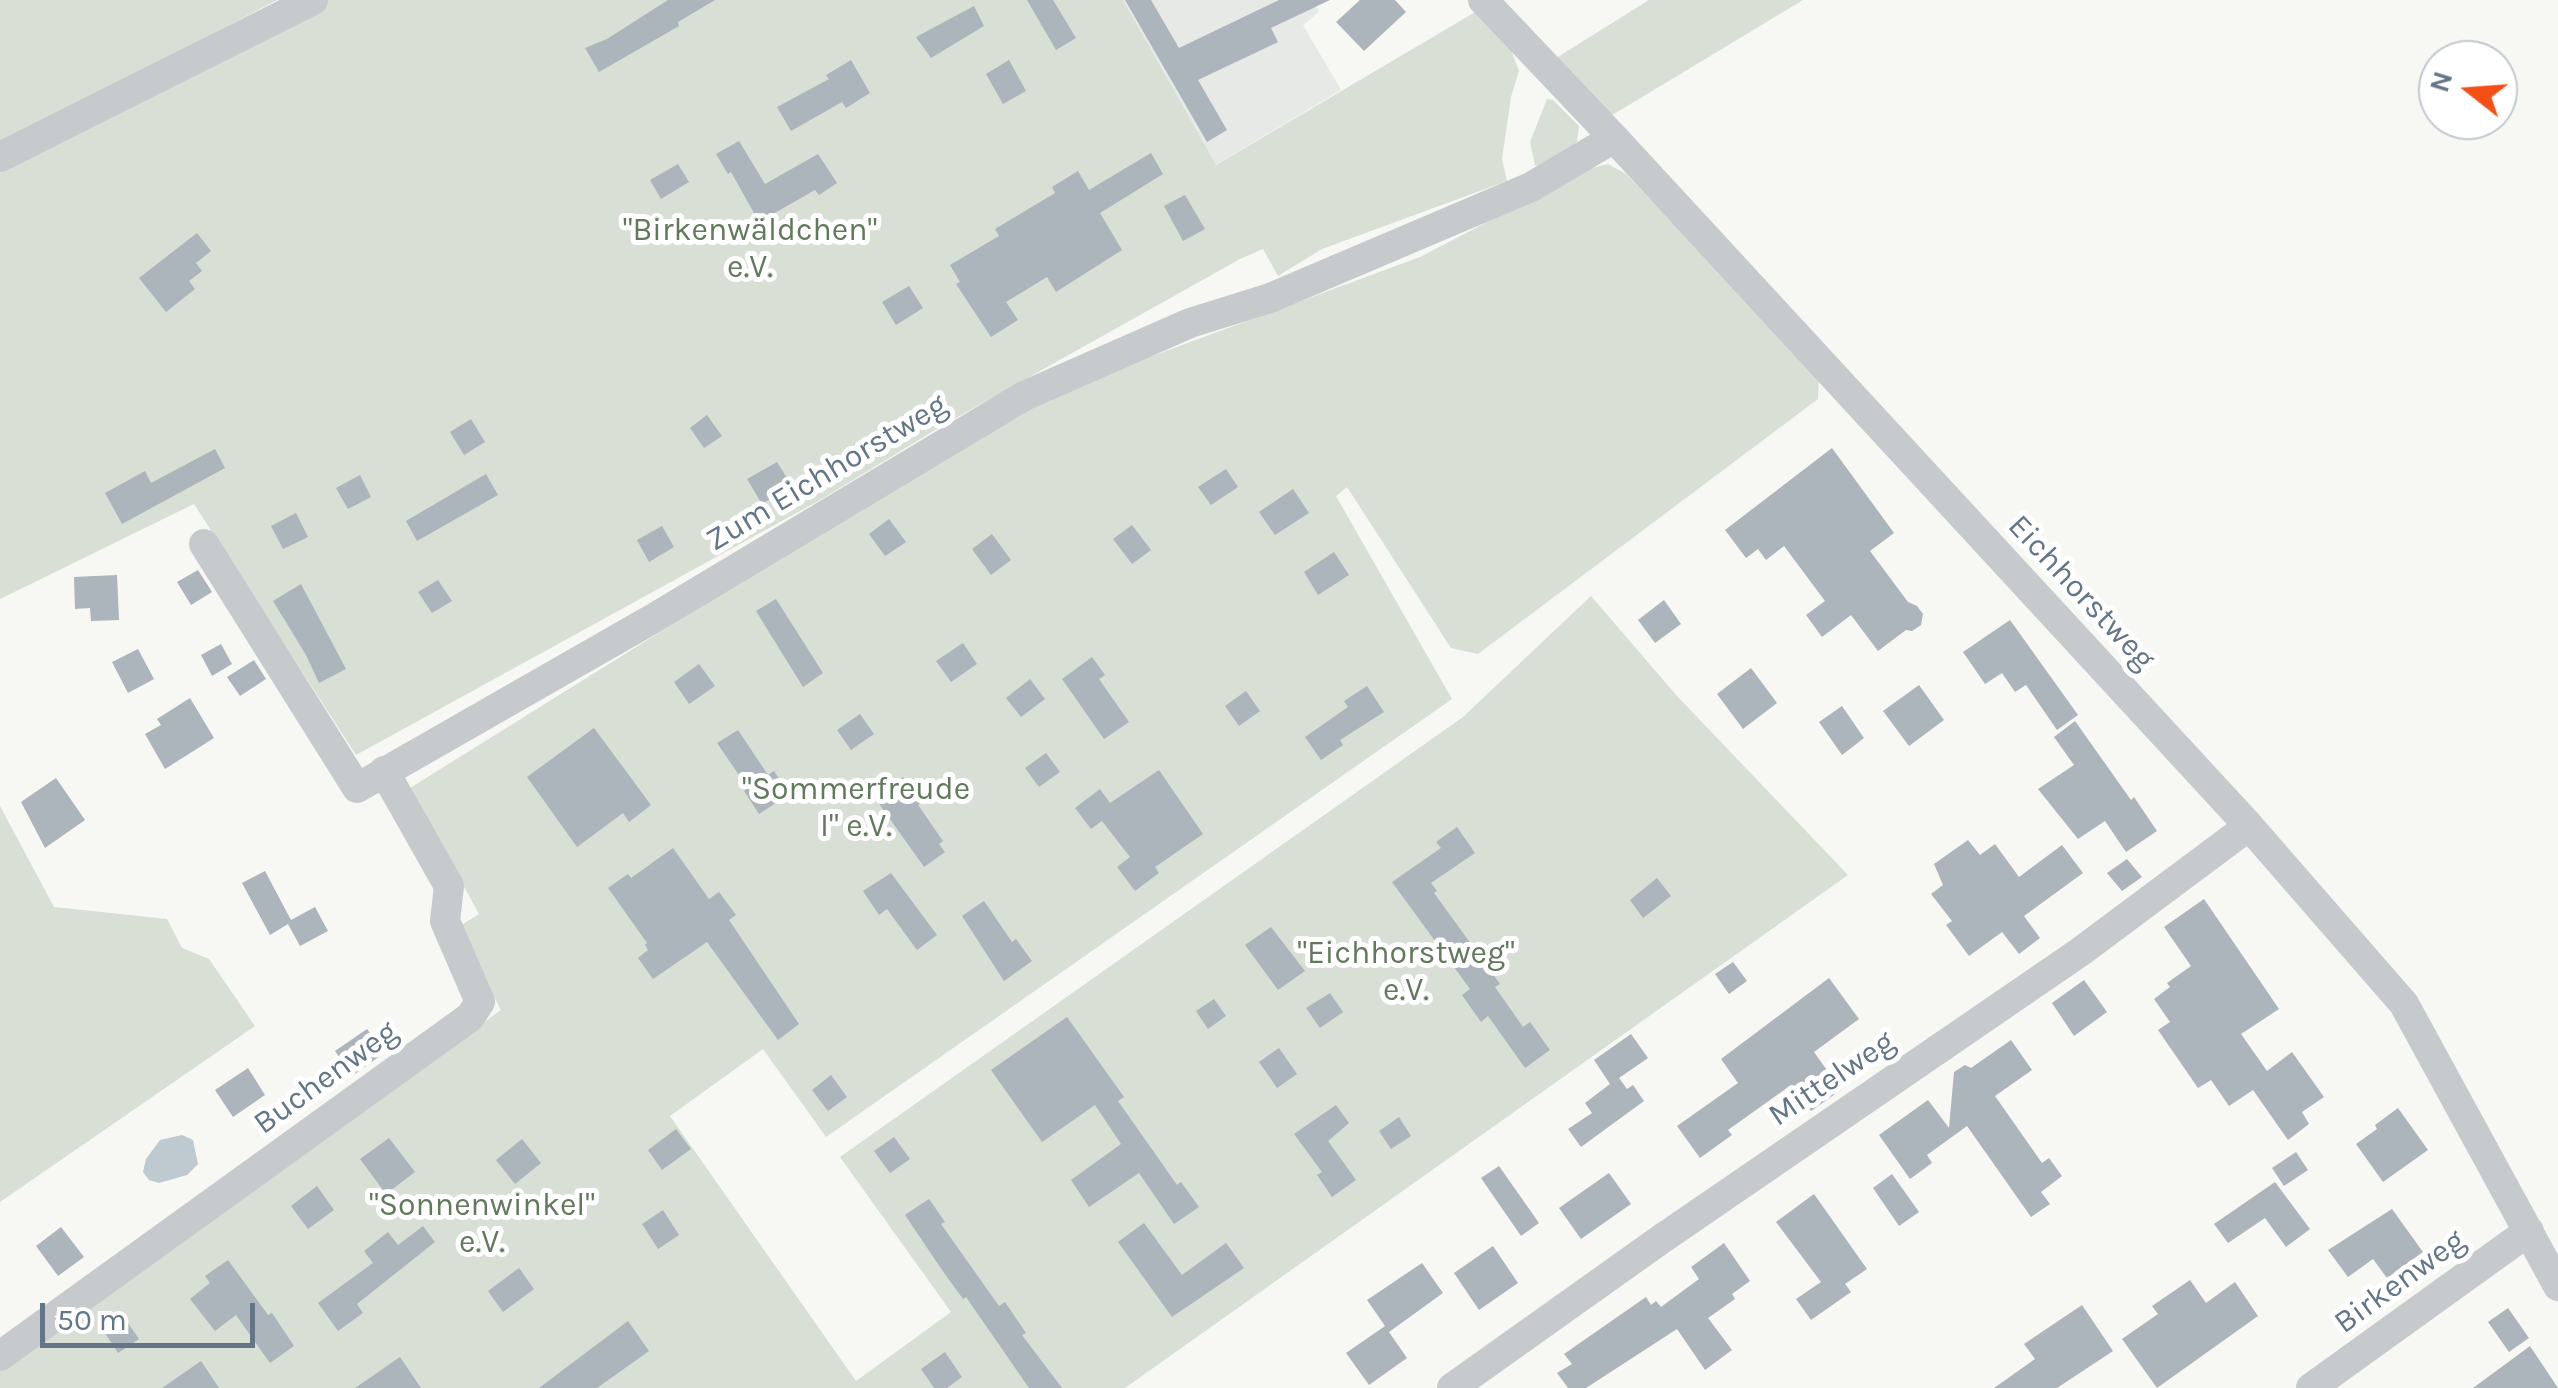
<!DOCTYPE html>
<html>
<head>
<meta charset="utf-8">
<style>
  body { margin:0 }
  #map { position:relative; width:2558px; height:1388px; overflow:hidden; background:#f7f7f3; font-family:Karla,sans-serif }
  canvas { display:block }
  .north { position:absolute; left:2418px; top:40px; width:100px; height:100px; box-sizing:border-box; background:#fff; border:2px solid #c1c8cf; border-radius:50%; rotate:287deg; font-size:28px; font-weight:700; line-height:40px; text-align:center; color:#637687 }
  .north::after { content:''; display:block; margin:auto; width:35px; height:45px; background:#f45016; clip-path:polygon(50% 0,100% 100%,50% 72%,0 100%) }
  .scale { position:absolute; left:40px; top:1303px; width:215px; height:45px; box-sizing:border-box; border:5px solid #637687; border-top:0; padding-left:12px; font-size:30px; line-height:35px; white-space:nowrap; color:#637687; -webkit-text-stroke:8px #fff; paint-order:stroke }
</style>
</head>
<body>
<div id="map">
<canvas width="2558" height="1388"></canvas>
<div class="north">N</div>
<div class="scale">50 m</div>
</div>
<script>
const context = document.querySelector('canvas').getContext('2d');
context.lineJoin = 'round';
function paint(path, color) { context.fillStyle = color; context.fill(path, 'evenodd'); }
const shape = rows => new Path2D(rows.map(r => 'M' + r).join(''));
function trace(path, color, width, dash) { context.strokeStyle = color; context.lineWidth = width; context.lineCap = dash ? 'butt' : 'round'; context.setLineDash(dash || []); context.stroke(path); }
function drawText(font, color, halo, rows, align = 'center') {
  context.font = font + ' Karla,sans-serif'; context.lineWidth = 10; context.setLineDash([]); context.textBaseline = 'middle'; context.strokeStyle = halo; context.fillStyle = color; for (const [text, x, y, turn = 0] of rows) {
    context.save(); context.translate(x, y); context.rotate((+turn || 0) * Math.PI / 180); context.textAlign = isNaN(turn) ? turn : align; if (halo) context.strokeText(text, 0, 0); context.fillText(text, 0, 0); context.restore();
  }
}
paint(shape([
  [1123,0,1313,0,1319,12,1303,25,1341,90,1215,165]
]), '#e7e9e6');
paint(shape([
  [0,0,277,0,0,145],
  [324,0,1123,0,1216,165,1477,11,1510,47,1519,71,1511,97,1502,159,1507,181,1322,249,1278,276,1263,249,1240,259,940,427,820,500,356,755,194,504,0,599,0,168],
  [1649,0,1803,0,1609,117,1553,60],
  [1547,99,1553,100,1579,126,1577,141,1569,154,1543,167,1535,165,1530,142],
  [1608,164,1626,174,1819,375,1818,399,1478,654,1451,648,1347,487,1336,496,1452,699,826,1137,763,1049,670,1116,856,1381,951,1312,840,1157,1463,717,1591,596,1677,696,1848,875,1125,1388,0,1388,0,1366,501,1010,458,927,479,914,410,788,1002,419,1101,375,1420,257,1589,169],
  [0,806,54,907,167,919,182,948,209,959,255,1026,0,1202]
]), '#d8dfd4');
paint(shape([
  [182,1135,193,1140,198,1164,187,1175,159,1183,149,1180,143,1172,146,1159,160,1140]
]), '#bfcad0');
paint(shape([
  [668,0,715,0,678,22,679,26,599,72,585,48,607,39],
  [1027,0,1053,0,1076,38,1056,50],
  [1125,0,1151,0,1179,48,1279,0,1330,0,1271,28,1278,42,1198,80,1227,130,1207,142],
  [1360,0,1395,0,1406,12,1364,51,1336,22],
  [974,6,984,26,931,58,916,37],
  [851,60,870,93,846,108,842,102,791,131,777,107,829,79,826,75],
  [1009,60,1026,91,1003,104,986,74],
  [739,141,765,184,818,154,837,183,819,195,815,190,759,222,731,172,728,174,716,154],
  [1151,153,1163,174,1100,213,1122,250,1056,292,1047,277,1006,302,1018,320,991,337,956,284,960,282,950,265,999,236,995,229,1055,193,1052,187,1078,171,1089,190],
  [678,164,689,182,661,199,650,180],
  [1185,195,1205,229,1183,241,1164,206],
  [197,233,211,251,196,263,202,271,189,281,195,289,166,312,139,278],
  [909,286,923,308,896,325,882,302],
  [707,415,722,436,704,448,690,428],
  [471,419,485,442,464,455,450,432],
  [1832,448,1894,533,1870,551,1908,602,1917,606,1923,614,1921,625,1912,631,1906,630,1878,651,1851,615,1822,637,1806,615,1825,601,1784,546,1766,560,1758,549,1746,558,1725,530],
  [215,449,225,468,122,524,105,493,145,471,151,483],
  [777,462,792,486,762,504,747,479],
  [1226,469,1238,487,1211,505,1198,487],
  [486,474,498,495,417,541,406,521],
  [360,475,371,497,348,509,336,488],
  [1293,489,1309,513,1275,535,1259,512],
  [296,513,308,537,283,549,271,526],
  [889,519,906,542,885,556,869,534],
  [1132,525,1151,550,1132,564,1113,539],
  [662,526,674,547,649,562,637,540],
  [992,534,1011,560,991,575,972,549],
  [1334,552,1349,575,1318,595,1304,572],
  [198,570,212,592,191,605,177,582],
  [117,575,119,620,91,621,90,608,75,609,74,577],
  [438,580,452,601,432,613,418,592],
  [301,584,346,669,319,683,306,655,273,601],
  [776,599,823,673,803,687,756,611],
  [1664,600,1681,624,1655,643,1638,620],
  [2010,620,2078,715,2057,730,2026,685,2015,692,2002,673,1985,684,1963,652],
  [963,643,977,664,951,682,936,661],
  [221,644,232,664,212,676,201,655],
  [138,649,154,679,128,693,112,662],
  [1092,657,1105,675,1099,679,1129,722,1104,739,1062,679],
  [254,660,266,679,240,696,227,677],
  [699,664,715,686,689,704,674,682],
  [1751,668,1777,703,1743,729,1717,694],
  [1030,679,1045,699,1021,717,1006,698],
  [1919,685,1944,720,1909,746,1883,711],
  [1367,686,1384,712,1340,740,1343,745,1321,760,1305,737,1348,707,1344,701],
  [1246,691,1260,711,1239,726,1225,706],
  [190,698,214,738,165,769,145,734,161,725,157,719],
  [1842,706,1864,738,1842,755,1819,722],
  [860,714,874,734,851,750,837,730],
  [2075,721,2131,800,2134,797,2157,831,2126,852,2105,821,2078,839,2038,789,2074,765,2054,737],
  [594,728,651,805,629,822,623,813,577,847,527,777],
  [738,730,768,775,774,771,789,794,759,814,744,791,748,788,717,743],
  [1046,753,1060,772,1039,787,1025,768],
  [1159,770,1203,834,1155,867,1159,873,1135,891,1117,867,1130,857,1102,821,1091,829,1075,808,1100,789,1110,803],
  [903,777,922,802,918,805,943,841,939,844,945,852,924,867,875,798],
  [56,778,85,820,45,848,21,802],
  [1457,827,1475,853,1431,883,1437,891,1434,893,1500,984,1495,987,1523,1027,1530,1022,1550,1050,1525,1068,1488,1016,1481,1022,1462,995,1470,989,1392,882,1441,848,1436,842],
  [1968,840,1980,855,1995,844,2019,877,2062,845,2083,873,2024,916,2040,938,2019,954,2002,932,1969,956,1946,925,1952,921,1931,894,1943,885,1934,864],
  [673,848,709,899,719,892,736,915,729,920,799,1024,778,1040,707,942,653,979,638,958,648,950,645,945,647,943,608,888,628,874,631,878],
  [2127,859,2142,877,2122,891,2107,873],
  [265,871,291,920,315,907,328,931,300,946,288,924,270,935,242,883],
  [891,873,937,935,917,950,887,909,879,915,863,891],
  [1657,878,1671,896,1643,918,1630,900],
  [2204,899,2279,1009,2241,1034,2267,1071,2292,1052,2324,1097,2302,1112,2309,1124,2288,1140,2253,1090,2229,1106,2211,1080,2198,1088,2158,1030,2170,1022,2154,999,2170,987,2167,983,2191,966,2164,927],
  [984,901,1012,942,1016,939,1032,961,1004,981,962,916],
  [1271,927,1305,971,1278,990,1245,945],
  [1733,962,1747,981,1729,994,1715,974],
  [1829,978,1859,1019,1814,1052,1841,1090,1811,1111,1791,1085,1728,1130,1732,1135,1700,1158,1677,1126,1738,1083,1721,1059],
  [2084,980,2107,1012,2074,1036,2052,1003],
  [1330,993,1343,1012,1320,1028,1306,1008],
  [1214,999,1226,1016,1208,1029,1196,1011],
  [1067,1017,1124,1097,1118,1101,1177,1185,1181,1182,1199,1207,1174,1224,1139,1173,1089,1207,1071,1180,1121,1144,1095,1105,1042,1142,991,1070],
  [367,1029,384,1053,352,1076,335,1051],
  [1631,1034,1648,1058,1619,1078,1627,1089,1633,1085,1644,1101,1581,1147,1568,1129,1592,1113,1585,1103,1610,1084,1594,1060],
  [2011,1040,2032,1070,1995,1096,2042,1163,2049,1158,2062,1176,2041,1192,2050,1204,2031,1217,1967,1126,1927,1155,1932,1163,1910,1179,1879,1135,1928,1100,1949,1128,1954,1072,1965,1065,1971,1068],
  [1279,1048,1297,1074,1277,1088,1259,1062],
  [248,1068,265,1095,233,1117,215,1090],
  [831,1075,847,1097,828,1111,812,1090],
  [1336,1105,1349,1123,1328,1141,1356,1180,1332,1197,1317,1175,1322,1172,1294,1134],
  [2398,1108,2428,1150,2383,1182,2356,1144,2377,1129,2375,1125],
  [1399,1117,1411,1136,1391,1149,1379,1131],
  [676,1129,691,1149,662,1170,648,1150],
  [894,1137,910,1159,890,1173,874,1151],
  [389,1138,415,1172,386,1194,360,1159],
  [522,1139,541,1163,515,1184,496,1160],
  [2296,1152,2308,1170,2284,1186,2272,1168],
  [1499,1166,1539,1223,1521,1236,1481,1178],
  [1609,1173,1631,1204,1581,1239,1559,1208],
  [1892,1174,1919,1212,1899,1226,1873,1188],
  [2275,1182,2310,1229,2286,1247,2265,1218,2228,1243,2214,1224],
  [317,1186,334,1210,308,1229,291,1206],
  [1814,1194,1867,1269,1845,1284,1851,1292,1811,1320,1796,1299,1821,1282,1776,1222],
  [929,1199,945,1222,941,1224,999,1306,1005,1302,1026,1333,1022,1335,1062,1388,1029,1388,966,1297,963,1299,942,1270,905,1215],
  [2392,1209,2423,1252,2387,1278,2373,1259,2348,1277,2328,1250],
  [663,1210,679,1235,658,1249,642,1224],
  [1144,1223,1182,1275,1226,1243,1244,1268,1172,1317,1118,1242],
  [423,1226,435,1242,357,1304,363,1313,338,1331,318,1303,373,1263,364,1251,388,1232,398,1245],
  [61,1227,84,1257,58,1276,36,1246],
  [1724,1243,1750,1281,1732,1294,1735,1299,1708,1318,1732,1350,1705,1370,1677,1329,1586,1388,1568,1388,1557,1373,1572,1364,1564,1354,1646,1297,1651,1305,1656,1301,1661,1307,1699,1279,1691,1267],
  [1493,1246,1518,1283,1479,1310,1454,1273],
  [228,1260,268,1315,272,1313,294,1346,270,1363,236,1315,215,1331,190,1299,210,1283,205,1276],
  [1422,1263,1443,1293,1389,1332,1407,1358,1369,1385,1346,1353,1385,1326,1367,1300],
  [519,1268,534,1289,503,1312,488,1291],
  [2190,1280,2206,1303,2235,1282,2258,1316,2157,1388,2122,1339,2158,1314,2152,1306],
  [2082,1305,2113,1351,2057,1388,1994,1388,2035,1359,2024,1344],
  [2508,1308,2529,1338,2509,1352,2488,1322],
  [121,1313,139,1339,118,1353,101,1327],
  [628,1321,649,1351,597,1388,539,1388],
  [2530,1346,2558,1388,2473,1388],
  [945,1352,962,1377,947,1388,934,1388,921,1369],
  [400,1357,421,1388,355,1388],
  [201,1361,219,1388,162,1388]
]), '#acb5bb');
trace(shape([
  [1483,0,1614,138,2249,826,2404,1004,2558,1286],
  [0,157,313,0],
  [204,544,357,788,654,618,1024,396,1190,323,1270,298,1531,187,1614,138],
  [0,1356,470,1017,480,1002,445,921,449,886,384,771],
  [1452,1388,1660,1240,2080,952,2249,826],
  [2311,1388,2529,1231]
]), '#c6cacd', 30);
drawText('32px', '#63795e', '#fff', [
  ["\"Birkenwäldchen\"",750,231],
  ["e.V.",750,268],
  ["\"Sommerfreude",856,790],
  ["I\" e.V.",856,827],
  ["\"Eichhorstweg\"",1406,954],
  ["e.V.",1406,991],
  ["\"Sonnenwinkel\"",482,1206],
  ["e.V.",482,1243]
]);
drawText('32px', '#637687', '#fff', [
  ["Zum Eichhorstweg",827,473,-31],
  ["Eichhorstweg",2081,593,47],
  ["Buchenweg",326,1078,-36],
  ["Mittelweg",1832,1079,-34],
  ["Birkenweg",2400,1282,-36]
]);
</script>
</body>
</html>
